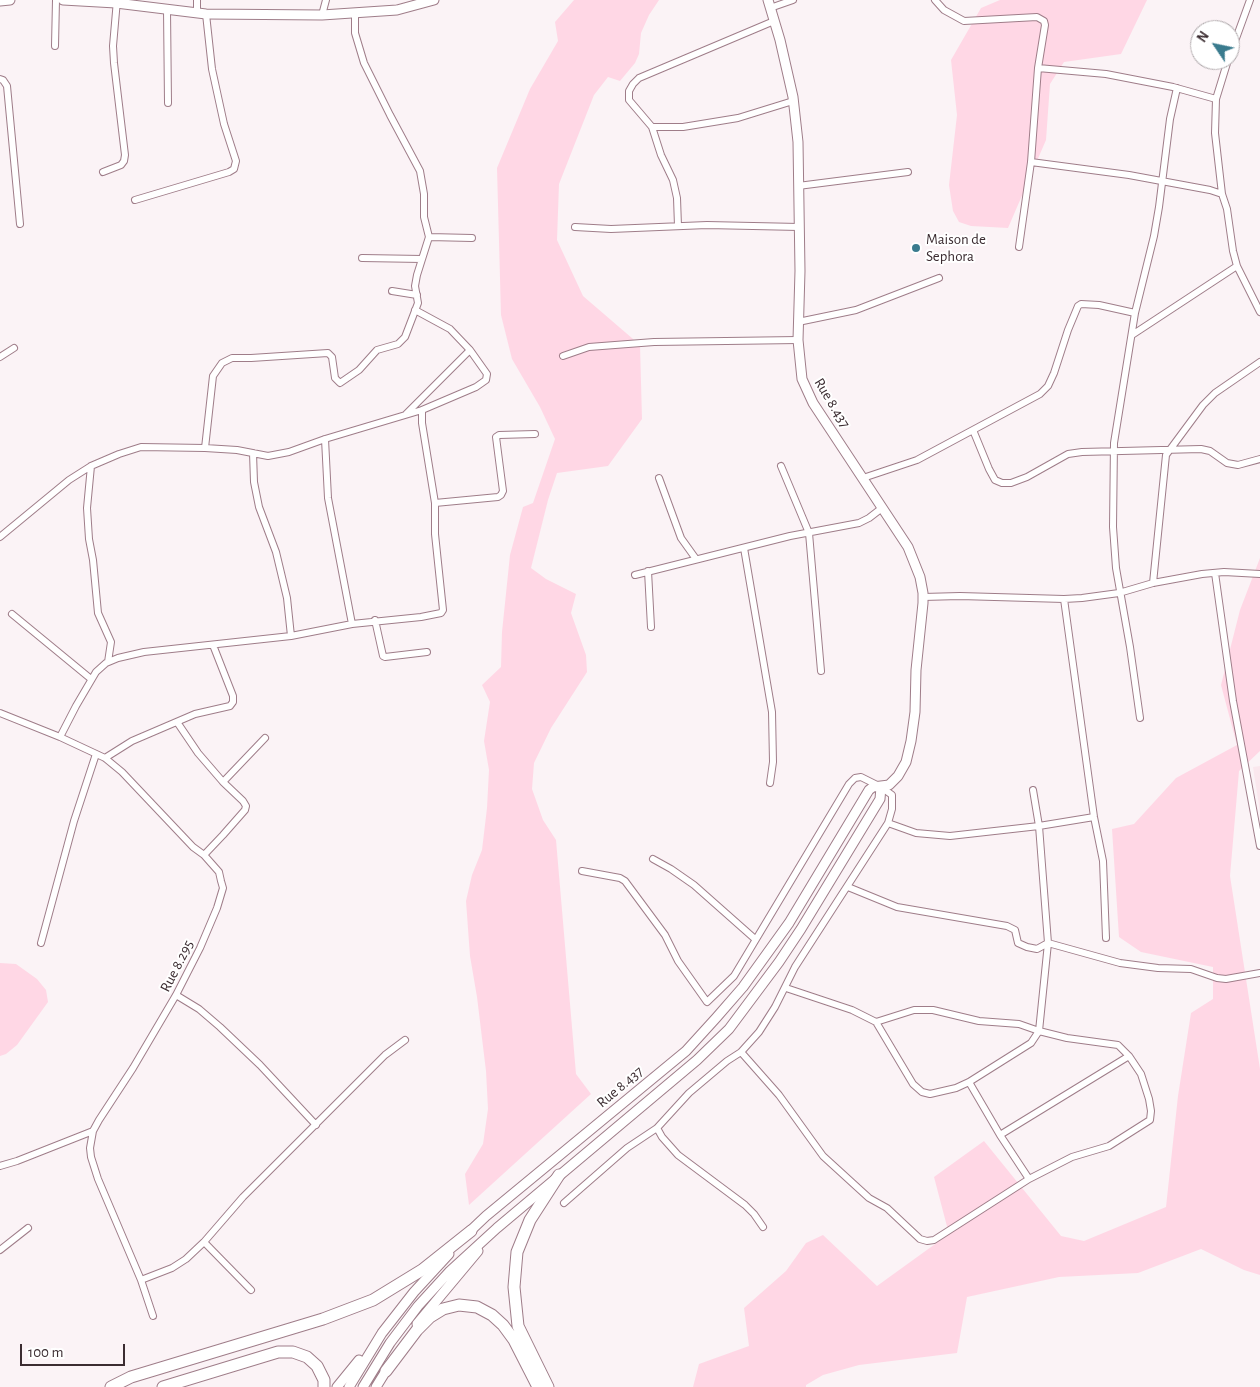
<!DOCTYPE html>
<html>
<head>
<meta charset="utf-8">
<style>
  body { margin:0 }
  #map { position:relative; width:1260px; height:1387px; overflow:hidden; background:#fbf3f6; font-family:"Alegreya Sans",sans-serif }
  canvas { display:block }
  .north { position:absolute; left:1190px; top:20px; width:50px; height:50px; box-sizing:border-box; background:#fff; border:1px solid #b1abad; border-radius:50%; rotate:304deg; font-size:14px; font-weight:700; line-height:20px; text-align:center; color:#3b2c31 }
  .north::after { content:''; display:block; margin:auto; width:18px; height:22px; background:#3a7b8e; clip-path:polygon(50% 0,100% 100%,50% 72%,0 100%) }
  .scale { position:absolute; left:20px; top:1344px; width:105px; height:22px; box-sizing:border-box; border:2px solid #3b2c31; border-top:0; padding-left:6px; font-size:15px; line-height:18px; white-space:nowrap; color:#3b2c31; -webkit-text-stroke:4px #fff; paint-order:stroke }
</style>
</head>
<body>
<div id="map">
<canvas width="1260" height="1387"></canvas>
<div class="north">N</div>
<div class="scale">100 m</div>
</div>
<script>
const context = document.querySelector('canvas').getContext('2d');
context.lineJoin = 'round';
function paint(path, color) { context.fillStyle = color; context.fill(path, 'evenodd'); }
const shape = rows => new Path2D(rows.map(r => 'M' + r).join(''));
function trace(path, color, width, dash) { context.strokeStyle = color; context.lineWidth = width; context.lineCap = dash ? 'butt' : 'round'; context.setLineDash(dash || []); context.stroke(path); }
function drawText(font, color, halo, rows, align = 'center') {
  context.font = font + ' "Alegreya Sans",sans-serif'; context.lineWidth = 4; context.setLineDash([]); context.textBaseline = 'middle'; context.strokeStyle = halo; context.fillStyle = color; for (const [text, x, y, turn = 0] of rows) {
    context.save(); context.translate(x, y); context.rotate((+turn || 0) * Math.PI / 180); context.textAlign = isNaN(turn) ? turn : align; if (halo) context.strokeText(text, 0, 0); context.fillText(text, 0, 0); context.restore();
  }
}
paint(shape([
  [1260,766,1260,812,1253,767]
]), '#fae7ed');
paint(shape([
  [574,0,659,0,649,15,641,33,639,54,635,63,620,81,608,77,594,95,559,184,557,240,583,296,640,345,642,419,608,466,557,473,548,500,531,568,546,579,576,594,571,613,586,655,587,672,551,728,534,763,532,789,543,820,556,840,576,1074,591,1094,469,1205,465,1174,483,1144,488,1109,486,1071,477,997,470,956,466,901,472,875,482,850,487,808,489,770,484,741,490,702,482,685,501,667,502,632,510,555,523,507,533,503,555,439,540,407,512,359,501,315,497,168,530,89,558,41,555,22],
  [1000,0,1147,0,1121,54,1064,62,1050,84,1046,140,1008,228,971,226,959,222,953,211,949,185,957,115,951,60,981,8],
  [1260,558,1260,751,1239,771,1230,876,1260,1069,1260,1275,1244,1270,1201,1249,1138,1273,1059,1277,967,1297,957,1353,859,1365,823,1375,806,1385,806,1387,693,1387,699,1364,749,1346,744,1308,786,1271,806,1243,823,1235,877,1286,949,1234,934,1177,984,1141,1061,1236,1084,1241,1166,1207,1178,1096,1191,1013,1213,999,1213,967,1141,952,1119,937,1112,829,1134,824,1176,778,1237,745,1221,685,1240,610],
  [0,963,16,964,37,979,46,990,48,1002,17,1045,6,1054,0,1056]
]), '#ffd7e5');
const street = shape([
  [935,0,944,10,964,21,1037,17,1044,21,1045,25,1038,68,1031,162,1019,247],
  [770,8,793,0],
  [167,10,168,103],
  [197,13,197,0],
  [322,15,326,0],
  [55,46,56,0],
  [1230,55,1250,0],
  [1228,60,1216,99,1215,133,1222,194,1227,209,1233,251,1237,266,1260,312],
  [1038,68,1106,74,1173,87,1216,99],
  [0,79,3,80,7,86,20,224],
  [652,127,683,127,738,118,793,101],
  [1031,162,1129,175,1210,190,1222,194],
  [103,172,121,165,124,161,125,155,114,63,113,46,117,0],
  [798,186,908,172],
  [135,200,229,172,234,169,236,161,224,124,212,69,206,14],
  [678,226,677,198,673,180,661,155,652,127,629,100,629,91,633,84,639,78,774,21],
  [575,227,611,229,707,225,799,227],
  [429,237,472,238],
  [362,258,422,259],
  [392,291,417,295],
  [798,322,856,310,939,278],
  [1132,335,1237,266],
  [563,356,589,347,654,342,798,340],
  [0,357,14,348],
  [406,414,470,350,450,329,415,310],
  [973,430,989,469,995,480,1002,483,1011,483,1027,477,1068,454,1082,452,1201,449,1210,451,1227,463,1238,465,1260,459],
  [325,439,328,498,352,624],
  [205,448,213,376,222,363,232,358,251,358,328,353,332,357,335,378,340,383,359,370,377,350,398,344,405,337,418,303,415,286,417,275,429,237,424,217,424,194,420,171,390,115,364,63,355,33,355,13],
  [253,453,254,482,259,507,276,552,287,598,291,636],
  [91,466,87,508,89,539,93,560,98,613,111,642,108,662],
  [781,466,809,533,821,671],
  [659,478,681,538,696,559],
  [863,478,917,460,1040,394,1048,386,1054,373,1068,330,1078,306,1081,304,1099,305,1135,313],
  [435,503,498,497,501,495,503,491,496,437,499,435,535,434],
  [0,537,69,480,91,466,119,454,141,447,205,448,237,450,268,456,289,452,325,439,422,410,476,387,486,380,487,374,470,350],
  [744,548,772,712,773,762,770,783],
  [648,571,651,627],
  [1215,573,1233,701,1260,846],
  [635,575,790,536,859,523,869,518,882,508],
  [1153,583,1166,455,1203,405,1215,393,1260,362],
  [923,597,960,596,1064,599,1082,598,1119,593,1153,583,1202,574,1224,572,1260,574],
  [1064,599,1094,817,1103,861,1106,938],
  [12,614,91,679],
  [375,620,383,656,385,657,427,652],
  [0,713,60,737,105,758,122,772,193,847,204,855,219,872,221,881,223,888,217,908,200,948,176,995,133,1068,99,1120,93,1131,90,1148,91,1157,98,1179,141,1280,153,1316],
  [1140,718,1130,647,1116,568,1113,527,1114,443,1135,313,1154,236,1159,207,1170,119,1177,88],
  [177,722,198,753,223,782,243,801,246,806,245,810,223,835,204,855],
  [60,737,76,706,96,672,106,663,118,658,144,652,291,636,352,624,421,617,441,613,443,610,435,534,435,503,422,423,422,410],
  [105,758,132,741,195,714,230,706,233,702,233,696,213,645],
  [223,782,265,738],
  [888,823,916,833,950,836,1039,826,1094,817],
  [653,859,671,869,694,885,755,939],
  [848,887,897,907,1007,926,1015,930,1018,943,1027,947,1037,949,1048,943,1120,963,1158,968,1191,969,1217,978,1226,979,1260,973],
  [41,943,74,821,96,754],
  [786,988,852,1010,876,1022,913,1084,922,1092,930,1094,956,1088,969,1082,1031,1043,1039,1031,1048,943,1039,826,1033,790],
  [176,995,199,1009,220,1027,260,1065,316,1125],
  [741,1052,779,1095,823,1156,869,1198,887,1208,920,1239,927,1241,934,1240,1029,1179,1072,1157,1109,1146,1150,1120,1151,1111,1149,1099,1141,1074,1129,1056,1118,1045,1067,1038,1039,1031,1019,1024,979,1021,933,1010,914,1010,876,1022],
  [969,1082,1000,1135,1029,1179],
  [657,1128,662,1137,678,1155,745,1205,754,1214,763,1227],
  [1000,1135,1129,1056],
  [0,1166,17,1161,93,1131],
  [564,1203,627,1148,657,1128,689,1093,727,1061,741,1052,759,1032,775,1007,795,967,888,823,892,809,892,795,881,787,861,777,855,778,849,784,734,976,707,1002,678,961,665,935,625,881,620,878,582,871],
  [204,1242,251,1290],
  [0,1250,28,1228],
  [141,1280,172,1268,186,1259,204,1242,243,1197,385,1055,405,1040]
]);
const secondary = shape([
  [63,0,116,3,206,14,322,15,397,10,434,0],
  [0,1,10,0],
  [466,1235,486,1216,686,1051,716,1018,743,987,789,923,869,790,873,787,889,785,898,776,906,762,911,741,915,712,916,670,923,603,923,593,920,577,908,547,813,403,802,379,798,340,800,271,798,142,793,97,780,40,768,0],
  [417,1324,478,1251],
  [337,1387,359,1360],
  [349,1387,382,1333,414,1292,449,1254],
  [363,1387,390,1343,418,1306,450,1271,497,1228,697,1060,729,1029,779,962,801,929,880,799,881,787],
  [376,1387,389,1366]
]);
const highway = shape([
  [386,1371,417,1330,430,1317,443,1309,459,1305,477,1307,492,1315,503,1325,514,1340,538,1387],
  [111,1387,131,1377,323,1319,373,1300,422,1270,471,1231],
  [163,1387,278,1352,293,1352,307,1357,317,1366,324,1380,324,1387],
  [548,1387,518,1326,514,1287,517,1252,530,1220,559,1175]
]);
trace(street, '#9f7d89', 8);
trace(secondary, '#9f7d89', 11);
trace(highway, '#9f7d89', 13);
trace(street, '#fff', 6);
trace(secondary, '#fff', 9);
trace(highway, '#fff', 11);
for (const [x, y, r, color] of [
  [916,248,5,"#3a7b8e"]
]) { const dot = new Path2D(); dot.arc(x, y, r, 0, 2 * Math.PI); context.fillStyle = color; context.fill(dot); trace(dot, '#fff', 2); }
drawText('15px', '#3b2c31', '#fff', [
  ["Maison de",926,239],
  ["Sephora",926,256]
], 'left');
drawText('15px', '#3b2c31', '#fff', [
  ["Rue 8.437",832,403,59],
  ["Rue 8.295",177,966,-63],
  ["Rue 8.437",620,1087,-40]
]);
</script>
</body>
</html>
